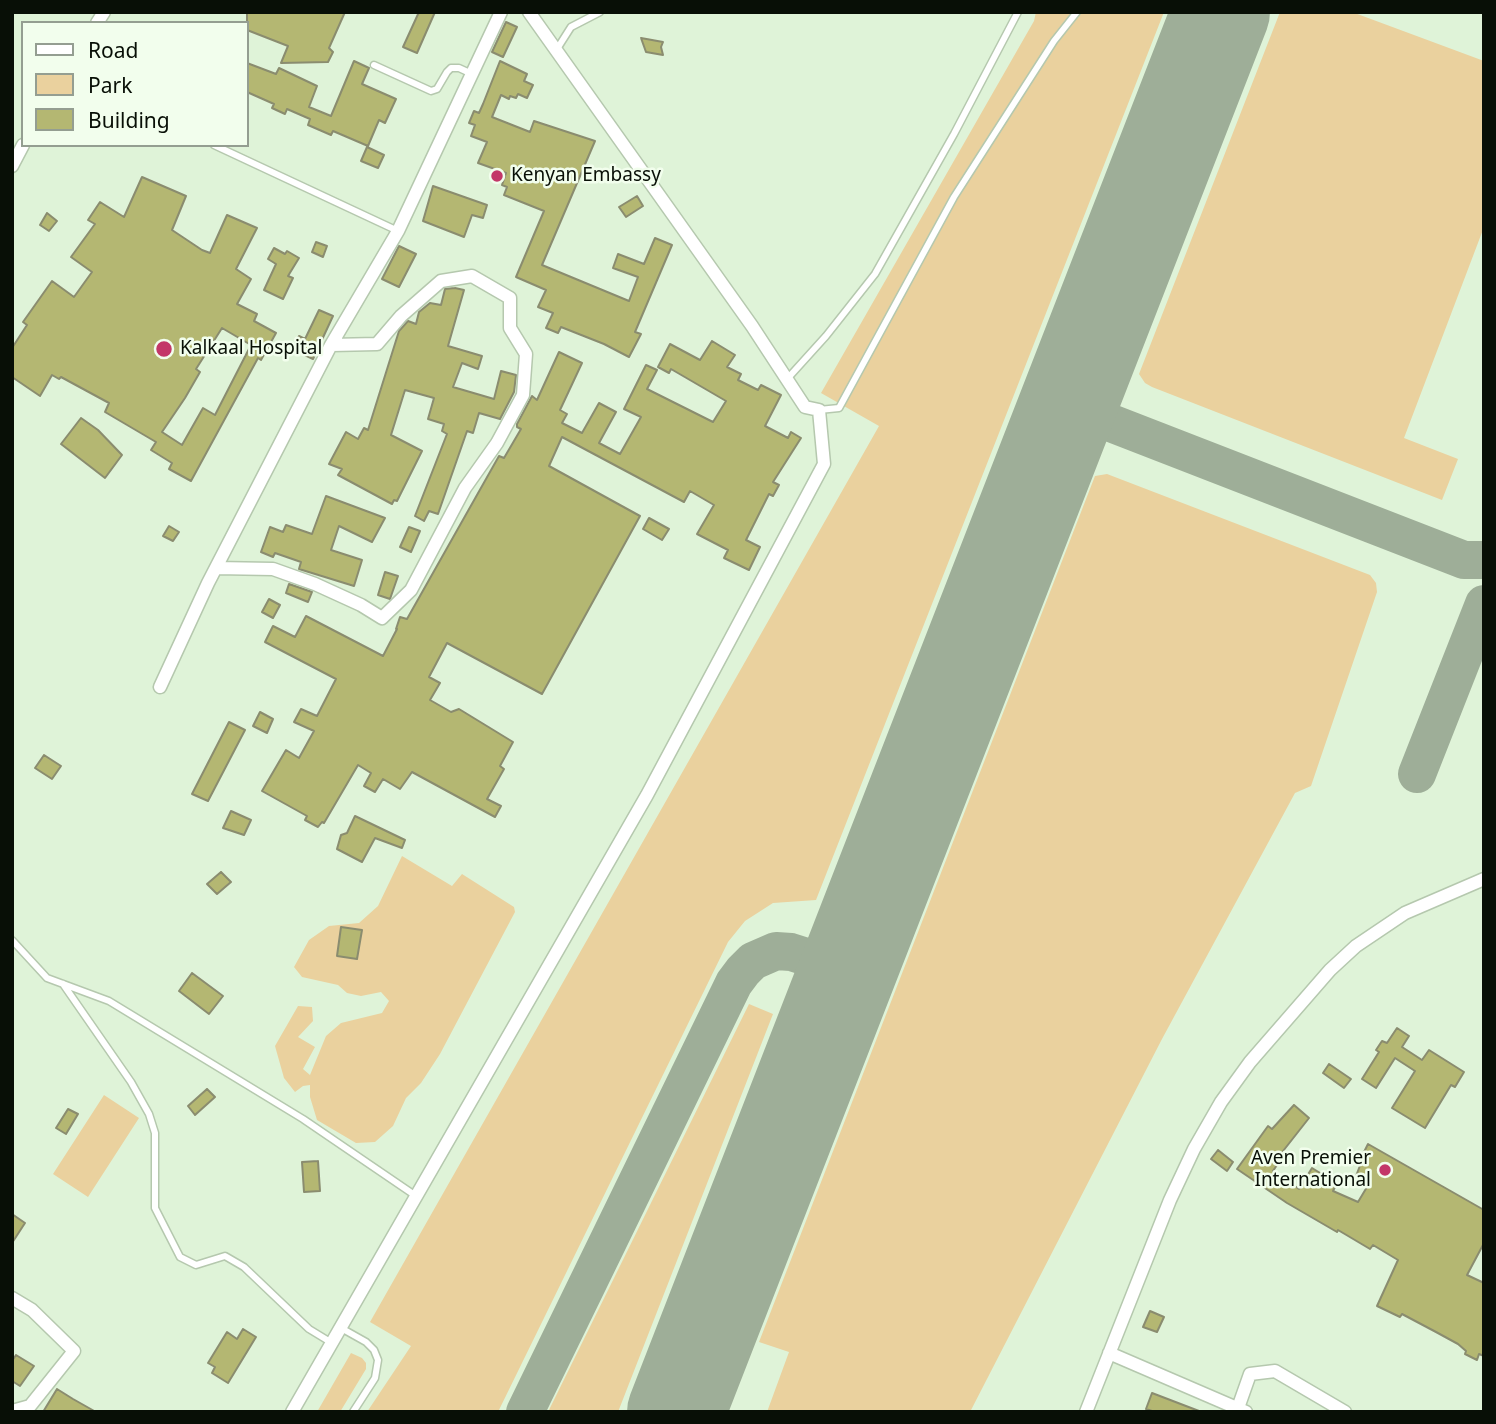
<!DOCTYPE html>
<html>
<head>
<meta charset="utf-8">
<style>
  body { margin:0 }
  #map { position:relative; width:1496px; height:1424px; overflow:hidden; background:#dff3d8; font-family:"Noto Sans",sans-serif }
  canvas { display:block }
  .frame { position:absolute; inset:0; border:14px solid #080f06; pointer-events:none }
  .legend { position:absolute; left:21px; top:21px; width:228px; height:126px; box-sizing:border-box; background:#f2feed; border:2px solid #949e91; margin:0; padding:9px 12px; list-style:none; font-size:21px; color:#080f06 }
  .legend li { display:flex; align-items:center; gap:14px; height:35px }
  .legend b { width:35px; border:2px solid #949e91 }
</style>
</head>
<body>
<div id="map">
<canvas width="1496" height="1424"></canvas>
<div class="frame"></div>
<ul class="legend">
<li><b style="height:9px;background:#fff"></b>Road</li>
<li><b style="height:19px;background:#ead19e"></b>Park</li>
<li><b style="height:19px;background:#b4b772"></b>Building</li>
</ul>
</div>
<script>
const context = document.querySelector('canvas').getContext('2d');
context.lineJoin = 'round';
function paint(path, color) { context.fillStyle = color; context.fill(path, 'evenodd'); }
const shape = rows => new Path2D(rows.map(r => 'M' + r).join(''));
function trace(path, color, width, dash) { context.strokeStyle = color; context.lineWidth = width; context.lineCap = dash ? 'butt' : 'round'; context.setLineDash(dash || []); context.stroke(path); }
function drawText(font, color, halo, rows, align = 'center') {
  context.font = font + ' "Noto Sans",sans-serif'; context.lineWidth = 5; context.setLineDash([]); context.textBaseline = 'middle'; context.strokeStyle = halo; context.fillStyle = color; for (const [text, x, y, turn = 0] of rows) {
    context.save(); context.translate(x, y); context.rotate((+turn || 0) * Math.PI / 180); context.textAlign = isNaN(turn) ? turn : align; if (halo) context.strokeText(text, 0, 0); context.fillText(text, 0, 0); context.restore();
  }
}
paint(shape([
  [1036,12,1164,12,816,900,773,903,745,921,728,942,498,1412,367,1412,411,1346,370,1322,879,426,821,393,1034,21],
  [1280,12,1352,12,1484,61,1484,227,1404,438,1458,459,1442,500,1152,387,1145,383,1139,374],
  [1107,474,1370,575,1376,583,1377,592,1311,786,1295,793,1162,1039,970,1412,767,1412,789,1352,759,1342,1095,476],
  [402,856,452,886,462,874,514,907,515,912,440,1054,421,1083,406,1098,393,1126,375,1142,356,1143,317,1120,310,1097,310,1085,303,1086,295,1092,284,1078,275,1046,298,1006,312,1007,313,1021,298,1037,315,1047,303,1069,310,1075,326,1036,341,1023,382,1013,389,1001,381,992,361,996,347,993,338,985,302,977,294,967,309,940,329,926,359,923,378,906],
  [749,1004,773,1014,618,1412,548,1412],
  [104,1095,139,1118,88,1197,53,1174],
  [351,1353,362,1358,366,1363,366,1369,340,1412,317,1412]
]), '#ead19e');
trace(shape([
  [1067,406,1464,560,1484,560],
  [1417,774,1484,604],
  [525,1412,734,983,743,971,753,961,776,951,791,952,848,970]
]), '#9eae98', 38);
trace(shape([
  [676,1412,1221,12]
]), '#9eae98', 98);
const building = shape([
  [247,12,345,12,329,48,333,52,328,62,281,63,288,46,247,30,247,12],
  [419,12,435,12,417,53,403,47,419,12],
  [506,22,517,27,503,57,492,52,506,22],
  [641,38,663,42,661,47,663,55,646,52,641,38],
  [354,61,369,68,362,84,396,99,385,123,379,120,368,146,333,131,331,135,308,125,310,119,287,109,285,114,272,108,274,104,247,92,247,63,276,74,279,68,317,86,309,107,331,116,354,61],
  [500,61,527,74,524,81,533,85,527,98,518,94,516,98,510,96,509,99,501,95,492,117,530,132,534,121,595,141,542,265,629,301,638,277,613,268,618,254,644,264,655,238,672,245,635,332,641,334,629,357,604,344,561,327,558,333,546,328,553,313,538,307,546,290,516,277,544,211,504,195,507,187,502,185,506,173,478,163,487,142,471,136,475,125,469,123,474,111,479,113,483,104,500,61],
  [367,147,384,155,378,168,361,161,367,147],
  [142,177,186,196,172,230,202,250,210,253,227,215,257,228,236,269,251,279,237,304,257,314,254,321,276,333,261,360,258,358,191,481,169,469,172,463,151,450,156,442,105,412,109,403,61,377,59,379,52,375,40,396,12,377,12,348,27,325,23,322,52,281,74,297,92,272,71,257,95,224,88,220,100,202,124,217,142,177],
  [222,328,251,345,215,415,203,408,182,445,162,432,185,398,200,372,196,369,222,328],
  [433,186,487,205,483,218,472,215,464,237,423,221,433,186],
  [637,196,643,206,626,217,619,207,637,196],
  [47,213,57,221,49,231,40,225,47,213],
  [316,242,327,246,323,257,312,252,316,242],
  [399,246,416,254,399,287,382,279,399,246],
  [274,248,285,254,287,251,299,258,288,276,293,278,283,299,264,290,276,264,268,259,274,248],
  [455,288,464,290,448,346,482,356,478,369,462,363,453,387,494,399,501,371,516,375,514,392,500,419,479,413,473,433,467,431,438,514,429,511,424,521,415,516,447,434,442,431,444,424,428,419,434,398,405,390,391,435,422,451,397,501,394,500,392,504,338,475,342,469,329,464,346,432,358,439,364,428,368,430,399,331,408,321,416,324,419,312,430,303,441,305,445,289,455,288],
  [319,310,333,316,313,359,292,349,299,336,305,339,319,310],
  [712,341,735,355,727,367,741,374,738,380,758,390,761,385,781,395,765,426,788,438,791,432,801,438,773,482,779,485,773,496,769,494,746,540,760,547,749,570,724,558,728,550,697,534,714,505,690,491,684,502,562,437,549,466,640,516,542,694,447,643,429,677,440,683,430,700,451,712,459,709,513,742,500,766,504,769,487,799,501,806,495,817,412,772,400,789,383,779,375,792,364,786,371,773,358,765,324,823,322,822,318,827,305,820,307,816,262,791,286,750,299,758,314,731,294,722,301,709,317,716,336,679,265,642,273,626,295,637,306,616,383,656,397,629,396,629,400,617,407,619,499,456,504,458,521,429,517,427,517,424,532,396,537,400,559,352,582,363,560,410,567,414,562,423,582,433,599,403,616,412,599,443,620,454,641,417,624,409,646,365,657,370,647,389,713,422,726,401,671,369,669,373,658,367,670,344,700,360,712,341],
  [81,418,98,430,122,455,105,478,61,444,81,418],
  [326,496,385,518,372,542,339,526,331,550,362,560,354,586,299,569,301,562,275,553,273,557,261,552,270,527,283,532,286,525,312,534,326,496],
  [649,518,669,529,662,540,643,529,649,518],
  [169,526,179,532,173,541,163,536,169,526],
  [409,527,420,531,411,552,400,547,409,527],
  [385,572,398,576,390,599,378,595,385,572],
  [289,584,312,592,308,602,286,593,289,584],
  [269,599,280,605,273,618,262,612,269,599],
  [260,712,273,719,267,733,253,726,260,712],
  [229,722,245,730,208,801,192,794,229,722],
  [44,755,61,766,52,779,35,768,44,755],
  [231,811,251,820,244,835,223,828,231,811],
  [355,816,405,840,402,848,375,838,362,862,337,849,341,835,347,833,355,816],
  [221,872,231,882,217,894,207,884,221,872],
  [341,927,362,930,357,959,337,956,341,927],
  [192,973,223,996,209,1014,179,991,192,973],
  [1397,1028,1409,1036,1402,1047,1422,1060,1429,1050,1464,1072,1455,1087,1451,1085,1425,1128,1392,1108,1415,1071,1395,1058,1376,1088,1362,1079,1379,1052,1376,1050,1382,1041,1387,1043,1397,1028],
  [1329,1064,1351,1079,1344,1088,1323,1073,1329,1064],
  [207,1089,215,1097,195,1115,188,1106,207,1089],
  [1294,1105,1309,1118,1276,1160,1279,1162,1273,1171,1299,1189,1312,1168,1325,1176,1323,1180,1335,1187,1333,1191,1358,1202,1370,1182,1356,1176,1361,1163,1359,1162,1368,1144,1484,1210,1484,1243,1467,1275,1484,1283,1484,1356,1479,1354,1477,1360,1465,1354,1466,1351,1458,1344,1436,1332,1402,1314,1400,1317,1377,1306,1398,1260,1373,1245,1370,1249,1338,1230,1337,1232,1287,1203,1237,1169,1268,1126,1272,1129,1294,1105],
  [68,1109,78,1114,66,1134,56,1128,68,1109],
  [1218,1150,1233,1162,1227,1171,1211,1159,1218,1150],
  [318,1161,320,1191,304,1192,302,1162,318,1161],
  [12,1214,25,1223,12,1243,12,1214],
  [1150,1311,1164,1317,1157,1332,1143,1327,1150,1311],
  [243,1329,256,1337,228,1383,212,1373,215,1367,208,1363,227,1332,237,1339,243,1329],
  [16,1355,34,1366,20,1386,12,1381,12,1361,16,1355],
  [57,1389,73,1399,96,1412,43,1412,57,1389],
  [1152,1393,1199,1411,1198,1412,1155,1412,1146,1409,1152,1393]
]);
paint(building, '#b4b772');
trace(building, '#8a8c6f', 2);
const service = shape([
  [557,49,571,27,600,12],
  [374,65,431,91,437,89,447,72,451,68,459,68,472,74],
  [214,145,398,231],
  [788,378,826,336,875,274,954,134,1018,12],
  [819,410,839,408,954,197,1054,41,1077,12],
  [12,940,47,978,109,1001,303,1119,416,1196],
  [63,984,131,1082,149,1114,155,1133,155,1208,180,1257,196,1265,225,1256,244,1267,309,1329,332,1343],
  [341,1328,366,1342,374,1350,378,1360,375,1378,353,1412]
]);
const minor = shape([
  [97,23,104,12],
  [12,166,23,145],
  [216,568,273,569,315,584,361,605,382,618,411,590,465,488,497,443,523,395,526,354,510,328,510,298,472,276,441,281,401,316,377,344,331,345],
  [160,687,208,583,331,345,398,231,501,12],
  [12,1298,32,1310,74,1351,30,1406,12,1411],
  [1109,1353,1246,1412],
  [1238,1408,1250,1374,1275,1371,1345,1412],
  [292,1412,647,795,824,464,819,410,805,407,752,326,529,12],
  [1086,1412,1170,1200,1194,1149,1221,1102,1250,1062,1330,970,1356,946,1405,913,1484,879]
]);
trace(service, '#b5c8ae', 9);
trace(minor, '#b5c8ae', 15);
trace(service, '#fff', 6);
trace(minor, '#fff', 12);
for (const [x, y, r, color] of [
  [497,176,7,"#c33768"],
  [164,349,9,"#c33768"],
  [1385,1170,7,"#c33768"]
]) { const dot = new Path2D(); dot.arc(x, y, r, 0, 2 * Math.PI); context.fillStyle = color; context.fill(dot); trace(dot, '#f2feed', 2.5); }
drawText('19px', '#080f06', '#f2feed', [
  ["Kenyan Embassy",511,176],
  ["Kalkaal Hospital",180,349],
  ["Aven Premier",1371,1159,"right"],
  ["International",1371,1181,"right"]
], 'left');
</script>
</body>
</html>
